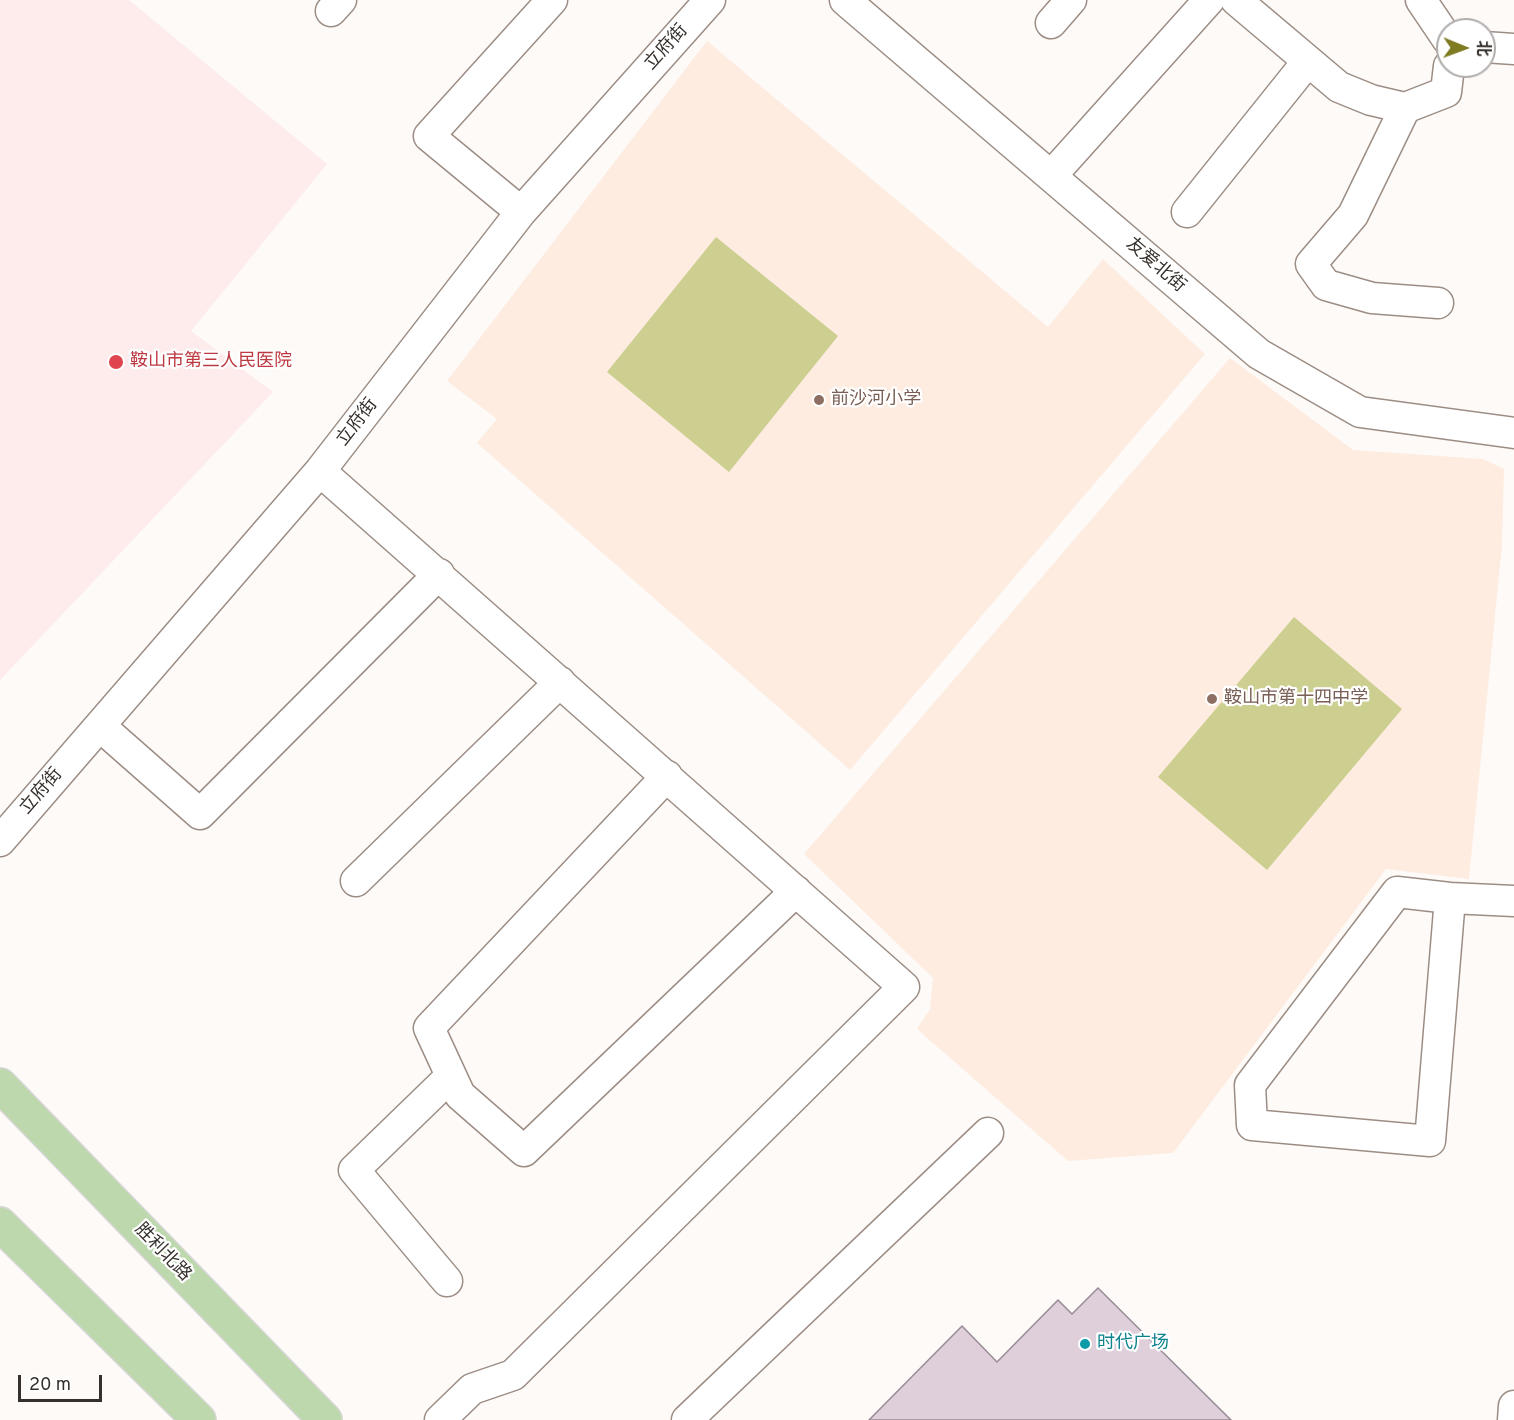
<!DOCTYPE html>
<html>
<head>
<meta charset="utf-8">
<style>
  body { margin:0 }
  #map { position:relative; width:1514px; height:1420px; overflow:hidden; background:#fdfaf8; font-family:Overpass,"Noto Sans SC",sans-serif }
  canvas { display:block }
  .north { position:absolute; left:1436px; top:18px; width:60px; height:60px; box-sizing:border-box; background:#fff; border:2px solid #afacab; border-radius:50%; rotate:91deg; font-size:16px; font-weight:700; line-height:24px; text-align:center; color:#36302c }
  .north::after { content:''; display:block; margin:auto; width:21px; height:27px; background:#7f7b22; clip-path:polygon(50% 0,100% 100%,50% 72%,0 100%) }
  .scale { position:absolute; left:18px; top:1375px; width:84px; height:27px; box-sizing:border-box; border:3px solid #36302c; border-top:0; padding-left:8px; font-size:18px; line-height:21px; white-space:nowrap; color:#36302c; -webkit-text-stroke:4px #fff; paint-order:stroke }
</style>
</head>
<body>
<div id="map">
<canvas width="1514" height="1420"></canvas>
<div class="north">北</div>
<div class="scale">20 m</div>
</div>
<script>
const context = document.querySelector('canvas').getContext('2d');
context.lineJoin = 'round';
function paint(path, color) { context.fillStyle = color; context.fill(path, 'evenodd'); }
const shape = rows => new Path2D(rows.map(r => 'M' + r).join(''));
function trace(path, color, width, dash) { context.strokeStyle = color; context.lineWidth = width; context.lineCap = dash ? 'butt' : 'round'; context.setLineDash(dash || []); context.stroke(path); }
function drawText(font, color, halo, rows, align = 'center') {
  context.font = font + ' Overpass,"Noto Sans SC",sans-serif'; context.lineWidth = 4.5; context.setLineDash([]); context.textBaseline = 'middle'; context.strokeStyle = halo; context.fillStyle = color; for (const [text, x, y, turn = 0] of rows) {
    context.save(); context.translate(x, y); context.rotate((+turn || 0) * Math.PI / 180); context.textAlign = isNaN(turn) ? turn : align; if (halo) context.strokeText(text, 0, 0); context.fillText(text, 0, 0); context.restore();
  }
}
paint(shape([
  [707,41,1048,327,1103,259,1205,354,850,770,477,443,497,419,447,381],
  [1230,358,1353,450,1483,459,1504,469,1502,545,1469,879,1386,869,1173,1153,1068,1161,917,1029,930,1009,933,978,804,854]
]), '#feece0');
paint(shape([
  [0,0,129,0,327,164,191,331,273,392,0,680]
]), '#fdeceb');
paint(shape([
  [716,237,838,336,729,472,607,372],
  [1294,617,1402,709,1267,870,1158,777]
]), '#cccf90');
const building = shape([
  [1098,1288,1231,1420,869,1420,962,1326,997,1362,1058,1300,1072,1314,1098,1288]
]);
paint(building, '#decfdb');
trace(building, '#988b95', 1.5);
const minor = shape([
  [845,0,1259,354,1360,412,1514,433],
  [1236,0,1339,87,1371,100,1405,108,1446,92,1449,66],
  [1421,0,1448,40],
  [331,11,341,0],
  [1051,23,1071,0],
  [1484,47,1514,49],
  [1405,108,1353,215,1311,264,1326,285,1372,298,1438,303],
  [1051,176,1209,0],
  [521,212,429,136,552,0],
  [1187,212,1308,61],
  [320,471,904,987,513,1375,472,1389,440,1420],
  [100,726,200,814,439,574],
  [667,776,429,1028,460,1095,524,1151,796,891],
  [0,841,320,471,521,212,710,0],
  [356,881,560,682],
  [1450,898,1430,1141,1252,1125,1250,1085,1397,892,1450,898,1514,901],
  [447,1281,354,1170,451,1076],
  [687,1420,988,1133],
  [1513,1420,1514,1406]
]);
const major = shape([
  [0,1085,325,1420],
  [0,1224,199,1420]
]);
trace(minor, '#9c8d84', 33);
trace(major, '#d7d6d5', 36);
trace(minor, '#fff', 30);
trace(major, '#bcd8ac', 33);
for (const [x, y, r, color] of [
  [116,362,8,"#e0444e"],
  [819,400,6,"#8d6e63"],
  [1212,699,6,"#8d6e63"],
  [1085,1344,6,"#0f9aa8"]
]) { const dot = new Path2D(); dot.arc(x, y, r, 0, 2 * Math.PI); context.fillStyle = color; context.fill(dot); trace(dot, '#fff', 2); }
drawText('18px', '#36302c', '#fff', [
  ["立府街",667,48,-48],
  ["友爱北街",1155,266,41],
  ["立府街",358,423,-52],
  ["立府街",42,792,-49],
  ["胜利北路",162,1253,46]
]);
drawText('18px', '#be3a42', '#fff', [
  ["鞍山市第三人民医院",130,362]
], 'left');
drawText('18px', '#785e54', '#fff', [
  ["前沙河小学",831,400],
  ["鞍山市第十四中学",1224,699]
], 'left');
drawText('18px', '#0d838f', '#fff', [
  ["时代广场",1097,1344]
], 'left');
</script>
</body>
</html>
